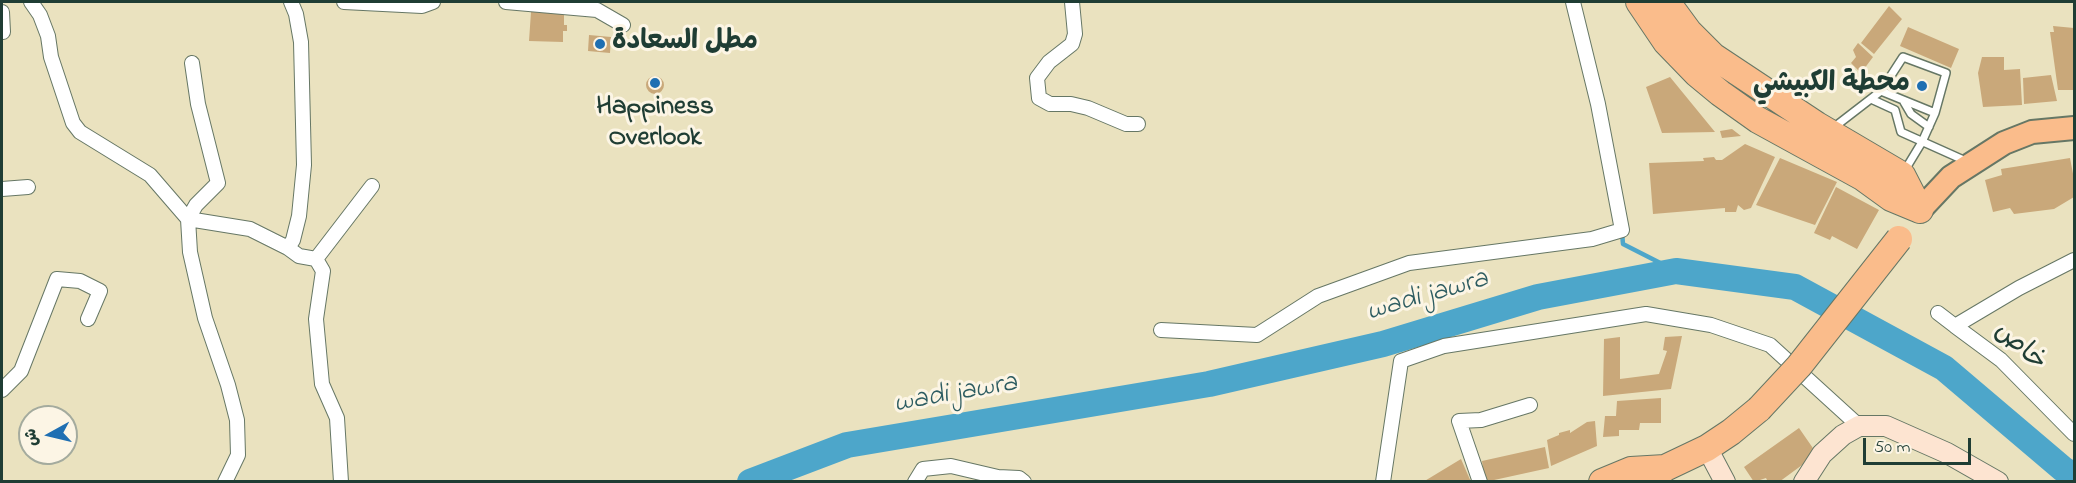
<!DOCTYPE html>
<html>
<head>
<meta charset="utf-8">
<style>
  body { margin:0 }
  #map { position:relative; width:2076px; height:483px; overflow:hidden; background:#eae2bf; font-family:"Indie Flower","Playpen Sans Arabic",sans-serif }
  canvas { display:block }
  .frame { position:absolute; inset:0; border:3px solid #1f3d34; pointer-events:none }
  .north { position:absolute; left:18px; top:405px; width:60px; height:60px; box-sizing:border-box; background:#fcf5e5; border:2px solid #a4ab9e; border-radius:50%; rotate:262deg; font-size:16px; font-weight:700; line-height:24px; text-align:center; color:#1f3d34 }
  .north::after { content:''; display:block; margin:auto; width:21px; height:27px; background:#1f6fb2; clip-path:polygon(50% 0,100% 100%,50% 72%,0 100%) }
  .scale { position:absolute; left:1863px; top:438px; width:108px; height:27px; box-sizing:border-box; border:3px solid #1f3d34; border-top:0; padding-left:8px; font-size:18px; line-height:21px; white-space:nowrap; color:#1f3d34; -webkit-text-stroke:4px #fcf5e5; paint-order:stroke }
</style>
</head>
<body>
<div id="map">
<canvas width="2076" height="483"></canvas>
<div class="frame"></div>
<div class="north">ش</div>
<div class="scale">50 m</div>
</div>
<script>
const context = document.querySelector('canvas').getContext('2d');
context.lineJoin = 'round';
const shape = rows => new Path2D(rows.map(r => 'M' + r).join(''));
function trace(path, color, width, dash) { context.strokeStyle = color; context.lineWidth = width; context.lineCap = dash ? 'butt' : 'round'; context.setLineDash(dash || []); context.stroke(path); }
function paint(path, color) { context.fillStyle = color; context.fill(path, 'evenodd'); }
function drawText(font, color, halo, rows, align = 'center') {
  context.font = font + ' "Indie Flower","Playpen Sans Arabic",sans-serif'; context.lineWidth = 6; context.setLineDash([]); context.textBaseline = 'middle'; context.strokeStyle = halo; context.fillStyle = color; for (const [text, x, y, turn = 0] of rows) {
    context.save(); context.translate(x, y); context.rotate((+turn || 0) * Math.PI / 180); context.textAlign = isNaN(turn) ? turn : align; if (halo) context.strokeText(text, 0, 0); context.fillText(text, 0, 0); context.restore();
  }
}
trace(shape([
  [1622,233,1623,244,1676,271]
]), '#4da6ca', 4.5);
trace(shape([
  [750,482,847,445,1209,384,1383,344,1538,297,1676,271,1795,287,1944,368,2063,469,2074,476]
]), '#4da6ca', 26);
paint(shape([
  [1889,6,1902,19,1874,54,1861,43],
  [531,12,564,13,564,25,567,25,567,31,563,31,563,42,529,41],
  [2053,26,2074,28,2074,90,2058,90,2050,32,2054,32],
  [1908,27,1959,49,1951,68,1900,46],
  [589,35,611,37,610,53,588,51],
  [1858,43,1873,57,1861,73,1851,63,1856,57,1853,50],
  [1982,57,2004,57,2004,70,2020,69,2022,105,1983,107,1978,73],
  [2051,75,2057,101,2024,104,2023,78],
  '646 85a9 9 0 1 1 18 0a9 9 0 1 1-18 0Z',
  [1670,77,1715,132,1662,133,1646,87],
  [1732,129,1741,136,1722,138,1720,131],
  [1745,144,1775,157,1751,208,1744,210,1738,205,1736,212,1725,212,1725,208,1653,214,1649,163,1704,161,1703,158,1714,157,1716,160,1722,160],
  [1780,158,1837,182,1815,225,1756,205],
  [2070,158,2074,179,2074,197,2054,209,2014,214,2010,208,1993,212,1985,180,2002,175,2001,169],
  [1836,187,1879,210,1857,249,1832,236,1830,240,1814,233],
  [1682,336,1671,389,1603,396,1604,339,1620,337,1620,379,1659,374,1667,351,1663,350,1665,337],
  [1661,398,1661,423,1640,423,1639,430,1619,430,1619,436,1603,437,1605,416,1616,416,1617,401],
  [1595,421,1597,446,1551,466,1547,440,1559,435,1559,433,1570,430,1570,433,1587,422],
  [1799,428,1817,454,1779,482,1768,482,1766,478,1754,482,1744,467],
  [1545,447,1549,468,1485,482,1482,461],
  [1461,459,1471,482,1423,482]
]), '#c9a87a');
const lane = shape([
  [1881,91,1935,113],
  [1871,99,1895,110,1901,132,1968,162],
  [1904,102,1911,114,1929,127],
  [1833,128,1881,91,1903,57,1946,73,1935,113,1922,142,1905,170]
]);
const street = shape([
  [31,2,40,15,48,36,51,57,73,123,80,132,150,175,188,219,250,229,288,248,293,240,299,216,304,165,301,42,296,14,291,2],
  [344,2,422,6,433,2],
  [506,2,597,10,623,25],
  [1072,2,1075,34,1072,44,1049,62,1037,78,1039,98,1050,104,1071,104,1088,108,1126,124,1138,124],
  [2,12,3,32],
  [192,63,198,104,218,183,196,205,188,219,190,252,205,318,228,385,237,420,238,455,225,482],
  [2,189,28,187],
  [288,248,299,256,316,259,323,271,316,319,322,384,337,418,341,482],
  [316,259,372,186],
  [1938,313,1955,326,2019,288,2074,260],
  [1955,326,2001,360,2074,434],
  [1161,330,1257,335,1318,296,1409,263,1592,239,1622,230,1598,104,1573,2],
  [2,390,21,371,57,279,80,281,100,291,88,319],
  [915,482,923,469,951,466,998,477,1019,478,1024,482],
  [1383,482,1401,361,1444,346,1646,314,1711,325,1770,345,1859,426],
  [1480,482,1459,421,1481,420,1530,405]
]);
const secondary = shape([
  [1707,448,1725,482],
  [1804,482,1822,454,1843,435,1859,426,1886,426,1947,453,1998,482]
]);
const primary = shape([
  [1920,210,1951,177,2004,143,2032,132,2074,128]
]);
const highway = shape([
  [1639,2,1666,42,1697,74,1720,93,1758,120,1862,177,1891,198,1920,210],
  [1667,2,1689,32,1713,56,1817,125,1902,175,1920,210],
  [1602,482,1631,470,1665,468],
  [1649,482,1665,468,1707,448,1731,432,1759,409]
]);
trace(lane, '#667765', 10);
trace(street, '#667765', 16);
trace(secondary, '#667765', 22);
trace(primary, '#667765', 26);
trace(highway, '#667765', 28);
trace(lane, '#fff', 7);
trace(street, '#fff', 14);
trace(secondary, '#fde4d1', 20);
trace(primary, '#fabc8b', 22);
trace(highway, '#fabc8b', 26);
const highwayBridge = shape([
  [1759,409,1799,366,1899,239]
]);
trace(highwayBridge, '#667765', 28, []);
trace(highwayBridge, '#fabc8b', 26);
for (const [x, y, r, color] of [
  [600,44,6,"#1f6fb2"],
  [655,83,6,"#1f6fb2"],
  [1922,86,6,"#1f6fb2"]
]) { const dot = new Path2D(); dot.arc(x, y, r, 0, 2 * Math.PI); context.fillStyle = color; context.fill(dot); trace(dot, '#fcf5e5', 2); }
drawText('bold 27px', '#1f3d34', '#fcf5e5', [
  ["مطل السعادة",612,44],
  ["محطة الكبيشي",1910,86,"right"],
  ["Happiness",655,109,"center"],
  ["Overlook",655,140,"center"]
], 'left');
drawText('27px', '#1f3d34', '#fcf5e5', [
  ["خاص",2019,348,41]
]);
drawText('italic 28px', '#2d5c61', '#fcf5e5', [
  ["wadi jawra",1428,297,-16],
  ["wadi jawra",956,395,-10]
]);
</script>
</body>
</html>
